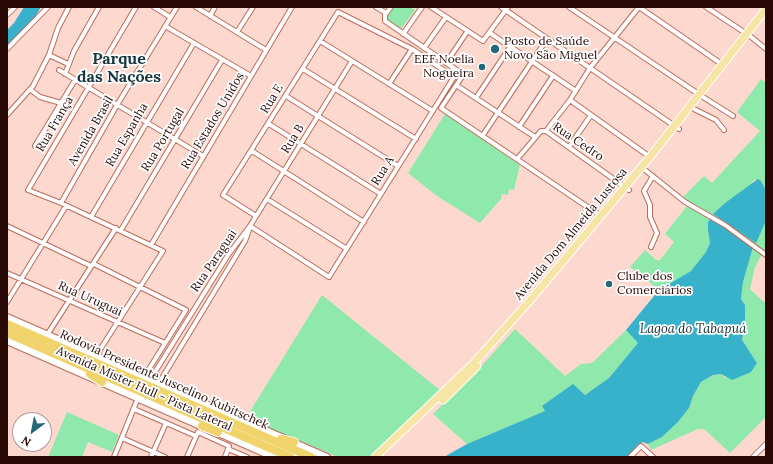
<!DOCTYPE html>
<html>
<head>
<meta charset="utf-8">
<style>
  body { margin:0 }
  #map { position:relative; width:773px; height:464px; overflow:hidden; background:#fcd8cf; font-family:Lora,serif }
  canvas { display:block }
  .frame { position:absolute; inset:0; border:8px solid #280904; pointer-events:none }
  .north { position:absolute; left:12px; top:412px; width:40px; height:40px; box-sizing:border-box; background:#fff; border:1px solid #a99d9b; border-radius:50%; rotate:212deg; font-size:11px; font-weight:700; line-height:16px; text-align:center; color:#280904 }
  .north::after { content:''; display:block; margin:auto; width:14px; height:18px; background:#236978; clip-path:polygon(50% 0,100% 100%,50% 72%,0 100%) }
</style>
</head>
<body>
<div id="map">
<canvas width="773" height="464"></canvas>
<div class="frame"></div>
<div class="north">N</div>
</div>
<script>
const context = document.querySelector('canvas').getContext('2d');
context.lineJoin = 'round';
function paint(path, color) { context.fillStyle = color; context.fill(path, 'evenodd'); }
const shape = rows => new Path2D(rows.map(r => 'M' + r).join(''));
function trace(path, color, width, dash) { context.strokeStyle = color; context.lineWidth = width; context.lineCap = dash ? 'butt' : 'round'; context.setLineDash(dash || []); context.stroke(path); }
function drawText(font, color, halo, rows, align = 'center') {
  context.font = font + ' Lora,serif'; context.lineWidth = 3.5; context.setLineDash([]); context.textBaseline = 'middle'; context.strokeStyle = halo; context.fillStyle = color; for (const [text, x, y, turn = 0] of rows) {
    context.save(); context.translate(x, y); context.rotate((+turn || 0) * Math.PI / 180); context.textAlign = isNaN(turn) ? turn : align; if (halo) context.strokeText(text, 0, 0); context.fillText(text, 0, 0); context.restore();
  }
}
paint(shape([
  [394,7,410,7,415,10,401,29,386,18],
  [761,79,766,83,766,190,761,181,754,180,749,187,725,203,713,214,760,234,766,221,766,247,755,267,750,289,766,304,766,417,730,453,704,429,698,429,651,450,648,444,662,437,678,422,689,408,693,396,701,382,713,375,721,374,725,378,757,363,742,340,745,323,745,305,741,299,743,282,753,247,711,217,708,222,708,230,710,243,706,252,691,271,675,281,659,290,630,267,645,250,656,260,660,260,674,242,665,234,686,207,688,202,683,197,704,176,712,183,760,131,737,112],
  [445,114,520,165,514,190,509,189,508,195,502,194,501,199,480,223,437,196,408,173],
  [322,295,441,391,370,457,364,456,338,457,246,418],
  [515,329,565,376,581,364,592,363,626,330,639,343,609,378,585,395,542,407,546,411,467,444,433,414,473,375,476,375,476,372],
  [67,412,119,435,112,452,88,442,82,457,48,457]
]), '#8fe9ac');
paint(shape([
  [24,7,41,7,34,19,7,46,7,30,14,23],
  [758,179,761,181,766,190,766,221,756,243,713,214,725,203],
  [711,217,753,247,743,282,741,299,745,305,745,323,742,340,757,363,751,372,732,380,721,374,713,375,701,382,693,396,689,408,678,422,662,437,648,444,642,442,638,445,627,457,444,457,467,444,545,411,542,406,573,384,585,395,609,378,638,343,626,330,659,290,691,271,706,252,710,243,708,230,708,222]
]), '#38b2ca');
const street = shape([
  [154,7,170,17],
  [196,7,266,50],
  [376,7,386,13],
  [391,7,385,15,385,21,461,73,461,78,441,108,601,216],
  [431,7,483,41,508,7],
  [501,7,679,129],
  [569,7,700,95],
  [639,7,723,65],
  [706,7,747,34],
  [7,15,15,7],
  [210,16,215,7],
  [165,26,251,76],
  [237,32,253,7],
  [490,33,576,91],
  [403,34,422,7],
  [750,36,766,49],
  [320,41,433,111],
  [424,48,446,17],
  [7,49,48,7],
  [49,55,68,64],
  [446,63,467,32],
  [303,69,416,139],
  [59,70,203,156],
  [65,74,74,51,99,7],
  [389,84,412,49],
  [456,85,535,137],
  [31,90,40,97,61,103],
  [286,96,398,166],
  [703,97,733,116],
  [476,98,510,47],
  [570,100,650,157],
  [694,109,716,120,724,130],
  [7,115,33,86,49,55,58,28,69,7],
  [269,124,381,194],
  [519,127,553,76],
  [546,131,570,100,590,68,639,7],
  [483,135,547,39],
  [35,146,75,80],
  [569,147,591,115],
  [252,151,364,222],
  [517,159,541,131,546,131,629,190],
  [645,170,685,202,725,225,766,255],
  [267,199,347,249],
  [61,203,117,105,177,7],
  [91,217,194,43],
  [7,226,91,266],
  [250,226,329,277,454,77,412,49,338,12,223,195,256,216],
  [121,230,222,60],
  [151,245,292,7],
  [651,247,657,233,650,217,650,205,644,191,653,176],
  [94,264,186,310,144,377],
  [7,273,165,343],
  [7,302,66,206],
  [47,335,116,228],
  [96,356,163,251,61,203,28,190,136,7],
  [150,380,228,255,250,226,352,61],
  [159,383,245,241,249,230],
  [134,409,196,436],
  [122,438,165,457],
  [228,449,247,457],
  [114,457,138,398],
  [151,457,166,423],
  [187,457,198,432,229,446,228,449],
  [225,457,228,449],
  [630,457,641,446,653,457],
  [753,457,766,444]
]);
const secondary = shape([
  [7,317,327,457],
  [7,341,205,428],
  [214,431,273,457]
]);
const primary = shape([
  [443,400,477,366],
  [375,457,473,364,532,298,650,157,766,9]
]);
const highway = shape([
  [7,324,311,457],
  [7,333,290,457],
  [90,374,102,382],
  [202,426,218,432],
  [281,439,294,442]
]);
trace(street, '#bc6c59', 6);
trace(secondary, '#bc6c59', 8);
trace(primary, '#fff', 9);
trace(highway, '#fff', 10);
trace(street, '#fff', 4);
trace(secondary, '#fff', 6);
trace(primary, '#f7e5a6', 7);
trace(highway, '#f1d36b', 8);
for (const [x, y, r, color] of [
  [495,49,5,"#236978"],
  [482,67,4,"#236978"],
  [609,284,4,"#236978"]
]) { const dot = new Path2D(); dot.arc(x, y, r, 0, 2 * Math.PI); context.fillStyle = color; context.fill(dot); trace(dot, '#fff', 1.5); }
drawText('12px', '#280904', '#fff', [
  ["Posto de Saúde",504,42],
  ["Novo São Miguel",504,56],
  ["EEF Noelia",474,60,"right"],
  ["Nogueira",474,74,"right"],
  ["Clube dos",617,277],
  ["Comerciários",617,291]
], 'left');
drawText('12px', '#280904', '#fff', [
  ["Rua E",272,99,-59],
  ["Rua Estados Unidos",213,121,-59],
  ["Rua França",55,124,-60],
  ["Avenida Brasil",91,131,-60],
  ["Rua Espanha",127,135,-60],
  ["Rua B",293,139,-58],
  ["Rua Portugal",163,140,-59],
  ["Rua Cedro",578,142,34],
  ["Rua A",383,171,-58],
  ["Avenida Dom Almeida Lustosa",571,234,-50],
  ["Rua Paraguai",214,261,-56],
  ["Rua Uruguai",90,299,24],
  ["Rodovia Presidente Juscelino Kubitschek",164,380,24],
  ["Avenida Mister Hull - Pista Lateral",144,389,24]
]);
drawText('italic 13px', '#152f35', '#fff', [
  ["Lagoa do Tabapuá",693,329]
]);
drawText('bold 16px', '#16373e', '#fff', [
  ["Parque",119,59],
  ["das Nações",119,77]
]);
</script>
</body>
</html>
